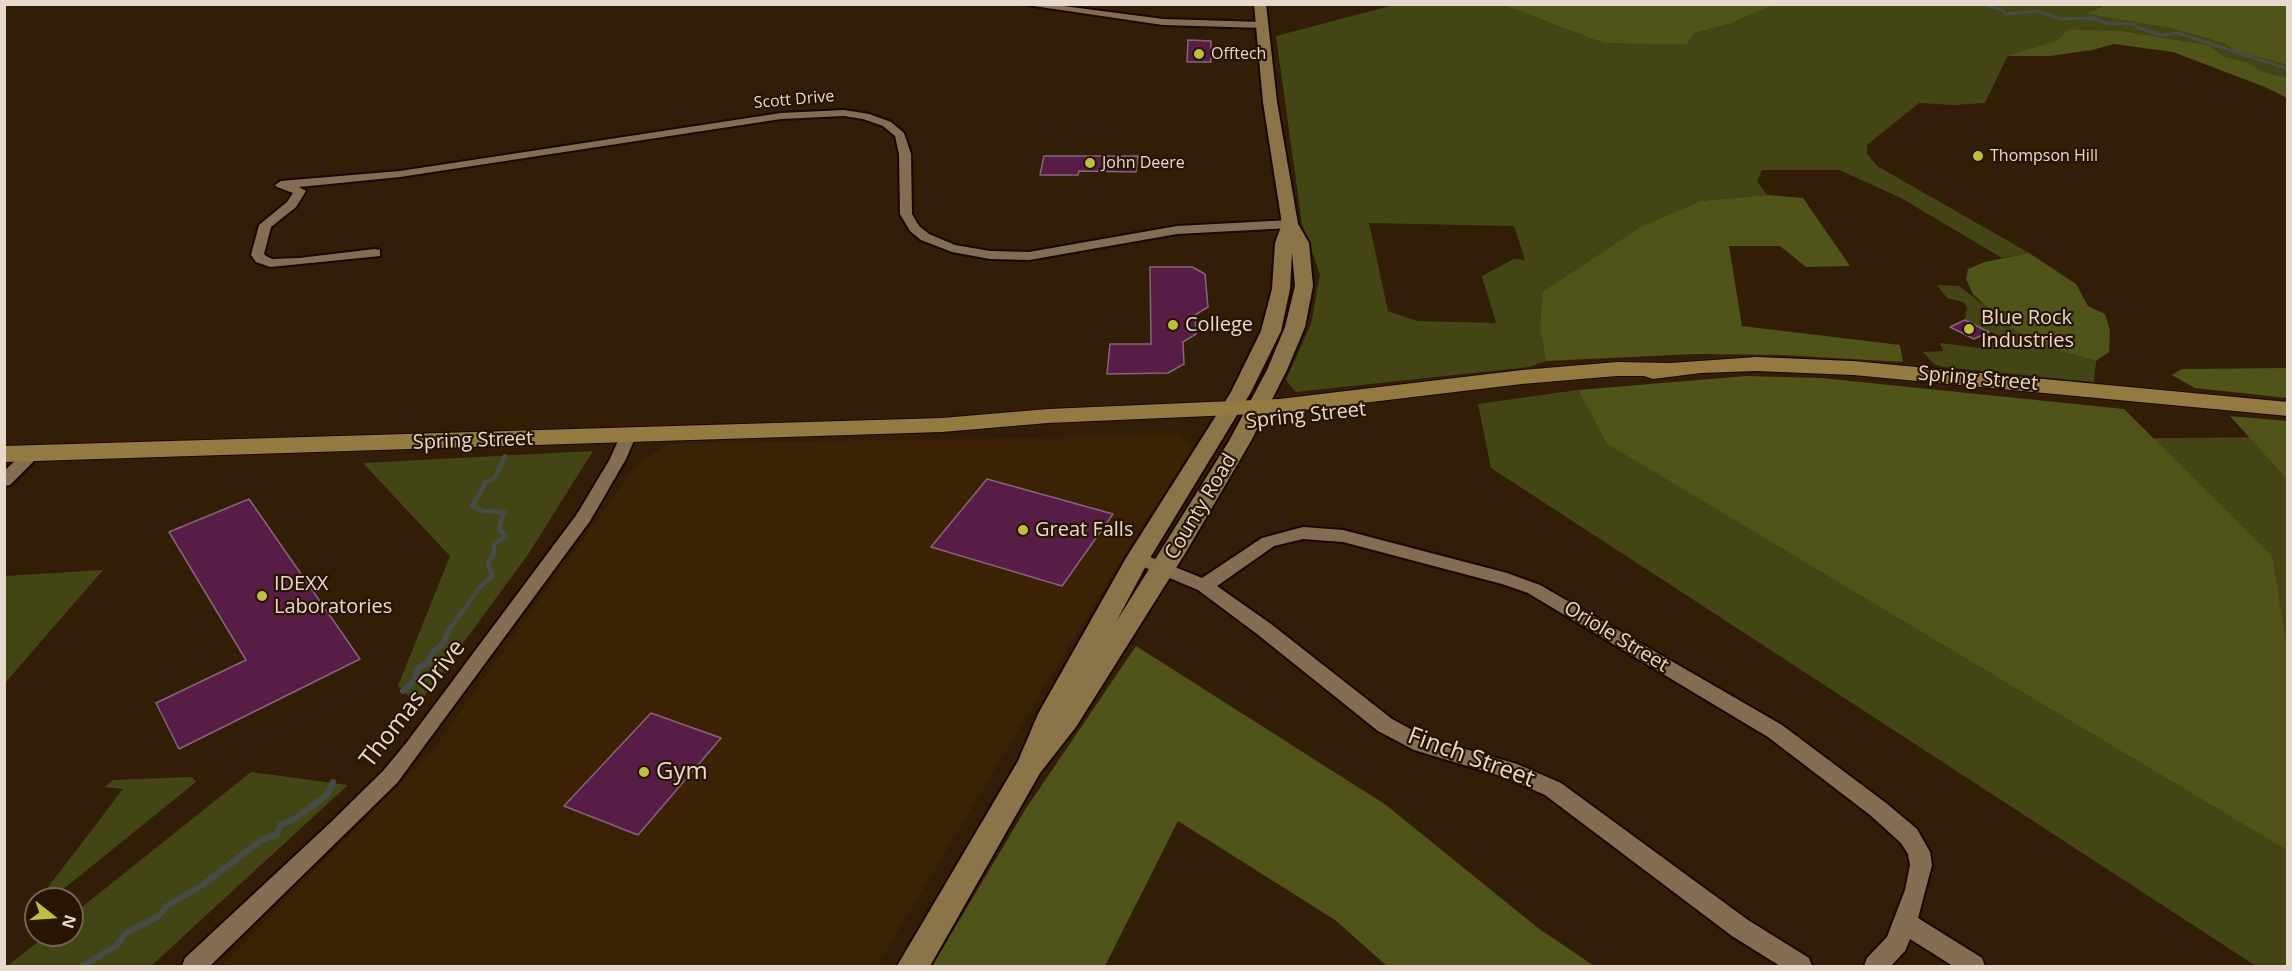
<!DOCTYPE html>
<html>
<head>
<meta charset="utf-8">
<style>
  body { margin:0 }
  #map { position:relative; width:2292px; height:971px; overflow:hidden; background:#321e07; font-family:"Open Sans",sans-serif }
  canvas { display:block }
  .frame { position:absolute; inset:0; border:6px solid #e7d9cc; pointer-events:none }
  .north { position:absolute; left:24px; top:887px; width:60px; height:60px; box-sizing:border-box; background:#281400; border:2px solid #746352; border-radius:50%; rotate:107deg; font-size:16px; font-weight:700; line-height:24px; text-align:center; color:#e7d9cc }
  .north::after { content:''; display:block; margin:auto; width:21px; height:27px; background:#bebe42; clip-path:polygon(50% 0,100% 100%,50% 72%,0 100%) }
</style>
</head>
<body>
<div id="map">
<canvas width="2292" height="971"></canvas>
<div class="frame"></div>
<div class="north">N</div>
</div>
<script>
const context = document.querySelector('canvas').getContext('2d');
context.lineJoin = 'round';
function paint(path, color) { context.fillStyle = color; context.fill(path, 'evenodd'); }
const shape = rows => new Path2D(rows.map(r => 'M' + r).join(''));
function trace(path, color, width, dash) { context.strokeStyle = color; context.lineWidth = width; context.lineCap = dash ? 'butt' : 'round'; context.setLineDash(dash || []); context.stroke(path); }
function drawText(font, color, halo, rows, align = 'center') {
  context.font = font + ' "Open Sans",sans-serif'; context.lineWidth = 4.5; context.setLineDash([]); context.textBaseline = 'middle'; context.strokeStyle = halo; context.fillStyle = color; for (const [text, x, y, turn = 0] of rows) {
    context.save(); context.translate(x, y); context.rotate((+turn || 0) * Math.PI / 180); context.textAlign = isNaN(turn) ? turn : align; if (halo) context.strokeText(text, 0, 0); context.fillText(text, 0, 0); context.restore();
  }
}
paint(shape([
  [1179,435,1192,448,1126,551,877,966,221,966,429,755,637,464,669,444]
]), '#3b2204');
paint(shape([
  [1398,4,1503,5,1603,43,1694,33,1730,24,1773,5,2104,4,2087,14,2170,28,2226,44,2235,51,2287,65,2288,77,2266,73,2245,61,2225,57,2209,45,2123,31,2068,29,2058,41,2007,57,1985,103,1953,105,1919,103,1867,145,1867,154,1877,166,2029,253,2002,258,1901,198,1839,170,1762,170,1757,181,1767,195,1700,201,1640,227,1542,292,1540,329,1546,361,1529,367,1296,392,1286,380,1311,324,1320,274,1302,224,1276,36],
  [1369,223,1514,226,1525,260,1514,259,1482,276,1496,323,1417,321,1388,311],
  [1937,285,1959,286,2035,344,2096,361,2094,382,1943,367,1934,364,1923,352,1943,351,1940,343,1979,348,2004,338,1965,320,1967,307,1963,302,1947,298],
  [1578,390,1606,443,2287,437,2287,966,2256,966,1491,468,1478,404],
  [593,451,529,553,418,705,398,686,450,556,363,463],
  [103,570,5,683,5,576],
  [251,772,348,785,151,966,7,966,47,935,72,935,72,915],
  [192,777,196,782,51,899,39,899,123,789,104,787,113,780]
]), '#434614');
paint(shape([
  [1503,5,1773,5,1730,24,1694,33,1686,44,1603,43],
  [2104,5,2287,5,2287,65,2235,51,2226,44,2170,28,2086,14],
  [2068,29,2123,31,2209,45,2225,57,2245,61,2266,73,2287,77,2287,98,2265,87,2173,52,2114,44,2092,50,2050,56,2007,56,2057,41],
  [1767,195,1803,198,1850,266,1806,267,1780,246,1729,246,1742,326,1900,345,1903,362,1781,355,1694,354,1546,361,1540,329,1542,292,1640,227,1700,201],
  [2029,253,2076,284,2088,306,2105,314,2110,331,2109,352,2096,361,2035,344,1997,317,1973,294,1966,279,1968,269,1985,262],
  [2287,368,2287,398,2195,388,2172,375,2182,369],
  [1746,376,1821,378,2124,409,2272,556,2287,649,2287,850,1606,443,1578,390],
  [2230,416,2287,421,2287,479],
  [1136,646,1386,805,1538,928,1594,966,1387,966,1335,920,1178,821,1105,966,932,966,1025,810]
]), '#505418');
trace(shape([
  [1982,4,2003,10,2005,14,2037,11,2060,19,2093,18,2105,23,2134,24,2138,28,2161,35,2178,33,2288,69]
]), '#474c49', 3);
trace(shape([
  [449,630,480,587,492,576,488,562,494,554,494,544,506,536,499,529,504,512,483,511,472,506,486,482,495,478,505,456]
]), '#474c49', 4.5);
trace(shape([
  [403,691,416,679,417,669,429,662,433,652,443,644,450,628],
  [83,966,116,946,126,933,159,916,167,906,204,884,263,839,277,835,280,825,293,820,327,795,333,782]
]), '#474c49', 6);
const building = shape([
  [1188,40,1211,41,1211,62,1187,62,1188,40],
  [1044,156,1138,156,1136,172,1079,171,1078,175,1040,175,1044,156],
  [1150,267,1192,267,1205,274,1208,307,1195,315,1196,334,1183,342,1184,364,1168,373,1107,374,1110,344,1151,344,1150,267],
  [1965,320,1989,332,1974,339,1950,327,1965,320],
  [987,479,1113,514,1062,586,931,547,987,479],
  [249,499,360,659,179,749,156,703,246,660,169,532,249,499],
  [651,713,721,738,638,835,564,806,651,713]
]);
paint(building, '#581d47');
trace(building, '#836578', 1.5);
const minor = shape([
  [1020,4,1048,4,1163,19,1262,22,1267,25,1262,28,1163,25,1020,4],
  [844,110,869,114,891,122,904,133,911,154,912,214,919,226,929,234,955,245,990,251,1029,252,1177,226,1290,220,1296,224,1290,228,1177,234,1029,260,990,259,952,252,921,240,910,231,900,214,899,154,895,136,883,126,863,119,844,116,781,119,400,177,299,187,306,191,296,207,271,227,264,254,266,256,272,259,299,258,375,249,380,250,380,256,270,267,256,262,251,255,259,225,287,202,293,193,277,187,275,185,281,181,400,171,781,113,844,110],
  [628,431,636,436,626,459,590,521,397,783,210,966,182,966,185,958,329,824,383,771,407,742,577,514,610,459,620,436,628,431],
  [33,448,39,450,41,453,39,456,10,485,4,486,4,471,27,450,33,448],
  [1303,527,1343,530,1507,573,1540,585,1782,725,1886,803,1917,829,1930,852,1932,865,1918,918,1982,958,1985,966,1953,966,1910,939,1905,951,1891,966,1864,966,1867,958,1887,937,1905,890,1910,865,1908,854,1901,843,1870,815,1768,737,1528,593,1502,584,1343,542,1303,539,1274,546,1217,586,1271,624,1392,719,1427,738,1517,764,1561,783,1748,920,1809,958,1812,966,1780,966,1732,936,1545,795,1504,777,1414,750,1378,731,1257,634,1198,590,1132,562,1129,558,1138,552,1202,578,1262,538,1303,527]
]);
const secondary = shape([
  [1254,4,1266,4,1277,102,1298,224,1309,243,1313,286,1305,327,1287,370,1251,441,1186,552,1076,727,1040,773,930,966,897,966,1018,761,1038,714,1126,558,1231,392,1261,331,1272,289,1275,243,1282,224,1263,102,1254,4],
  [1292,252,1295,286,1285,327,1267,370,1229,441,1116,622,1150,558,1251,392,1281,331,1290,289,1292,252]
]);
const primary = shape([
  [1756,357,1853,361,2288,402,2288,416,1853,375,1756,371,1701,373,1653,379,1644,376,1617,376,1522,384,1279,413,1048,423,942,432,4,462,4,446,942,418,1048,409,1279,399,1522,370,1617,362,1671,363,1756,357]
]);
trace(minor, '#190700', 4);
trace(secondary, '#190700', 4);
trace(primary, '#190700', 2);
paint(minor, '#856d54');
paint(secondary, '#8c744a');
paint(primary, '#947b41');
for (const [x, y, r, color] of [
  [1199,54,6,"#bebe42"],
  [1978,156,6,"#bebe42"],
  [1090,163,6,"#bebe42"],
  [1173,325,6,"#bebe42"],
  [1969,329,6,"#bebe42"],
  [1023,530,6,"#bebe42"],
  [262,596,6,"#bebe42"],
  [644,772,6,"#bebe42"]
]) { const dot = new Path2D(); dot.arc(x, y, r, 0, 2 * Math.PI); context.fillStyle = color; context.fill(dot); trace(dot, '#281400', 2); }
drawText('16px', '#e7d9cc', '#281400', [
  ["Offtech",1211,54],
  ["Thompson Hill",1990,156],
  ["John Deere",1102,163]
], 'left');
drawText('16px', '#e7d9cc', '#281400', [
  ["Scott Drive",794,100,-5]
]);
drawText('20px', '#e7d9cc', '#281400', [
  ["Blue Rock",1981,318],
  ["Industries",1981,341],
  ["College",1185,325],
  ["Great Falls",1035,530],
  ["IDEXX",274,584],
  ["Laboratories",274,607]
], 'left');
drawText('20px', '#e7d9cc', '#281400', [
  ["Spring Street",1978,379,5],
  ["Spring Street",1306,416,-6],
  ["Spring Street",473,441,-2],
  ["County Road",1201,507,-59],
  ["Oriole Street",1616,637,31]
]);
drawText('24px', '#e7d9cc', '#281400', [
  ["Thomas Drive",413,704,-52],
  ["Finch Street",1471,758,20]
]);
drawText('24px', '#e7d9cc', '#281400', [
  ["Gym",656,772]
], 'left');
</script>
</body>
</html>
